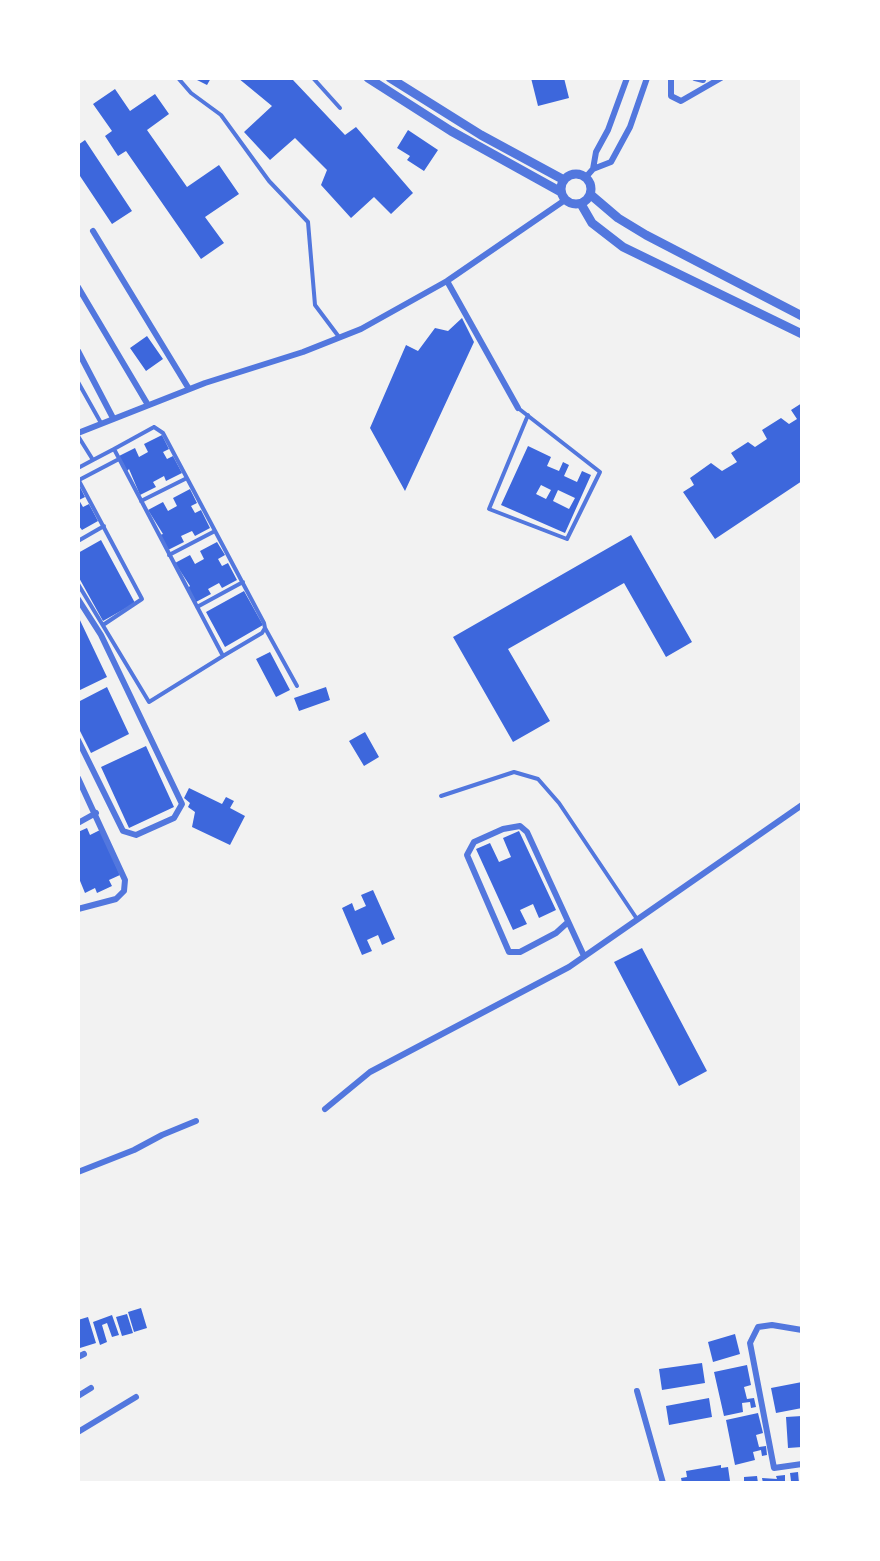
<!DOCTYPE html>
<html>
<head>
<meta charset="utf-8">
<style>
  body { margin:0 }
  #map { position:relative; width:880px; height:1561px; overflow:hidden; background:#f2f2f2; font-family:"Archivo Narrow",sans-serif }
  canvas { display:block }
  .frame { position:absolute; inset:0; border:80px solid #fff; pointer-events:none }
</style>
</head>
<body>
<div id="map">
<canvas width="880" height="1561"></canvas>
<div class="frame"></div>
</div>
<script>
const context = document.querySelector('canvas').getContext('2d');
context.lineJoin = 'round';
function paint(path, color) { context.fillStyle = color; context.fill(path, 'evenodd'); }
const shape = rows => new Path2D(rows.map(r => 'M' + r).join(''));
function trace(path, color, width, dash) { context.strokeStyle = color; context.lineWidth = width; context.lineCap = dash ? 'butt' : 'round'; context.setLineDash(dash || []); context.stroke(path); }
paint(shape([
  [193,78,211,78,207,85],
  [238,78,297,78,293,80,345,135,356,127,413,193,391,214,374,197,351,218,321,185,327,170,295,138,270,160,244,132,272,106],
  [531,78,564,78,569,98,538,106],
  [115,89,130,111,155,94,169,114,147,130,187,187,219,165,239,194,205,217,224,243,201,259,126,151,118,156,105,136,112,131,93,104],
  [408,130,438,150,424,171,407,160,410,156,397,148],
  [85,140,132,211,112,224,78,173,78,145],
  [462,318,474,342,405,491,370,428,406,345,418,351,435,328,448,331],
  [147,336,163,359,146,371,130,348],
  [802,403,802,481,715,539,683,492,694,485,690,478,711,463,722,471,737,462,731,453,748,442,755,447,767,439,762,430,781,418,789,424,797,419,791,410],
  [162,435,169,449,163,452,167,459,173,456,182,473,166,481,164,476,153,482,156,487,140,495,129,469,127,471,119,456,135,448,139,457,148,452,144,444],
  [528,446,551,457,547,466,559,471,563,462,569,465,564,476,577,482,582,471,591,475,565,533,501,505],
  [541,485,551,490,546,499,536,494],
  [558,490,575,498,569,509,553,501],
  [78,483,85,497,79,500,83,507,89,504,98,521,82,530,78,525],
  [190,489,197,503,191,506,195,513,201,510,210,528,195,536,192,531,181,536,184,542,168,550,160,535,163,534,148,510,163,502,168,511,177,506,173,498],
  [631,535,692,642,666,657,624,583,508,649,550,721,513,742,453,637],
  [101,540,135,603,103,621,78,576,78,553],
  [217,542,225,555,218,559,222,566,228,563,237,580,222,588,219,583,208,589,211,594,196,602,188,588,190,586,175,563,190,555,195,564,204,559,200,551],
  [244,591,263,625,225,647,206,612],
  [78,616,107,677,78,691],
  [270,652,290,690,276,697,256,659],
  [107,687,129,734,91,753,78,727,78,702],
  [326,687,330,700,299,711,294,698],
  [365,732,379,757,364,766,349,741],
  [146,746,174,807,129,828,101,767],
  [189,788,222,804,226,797,234,801,230,808,245,816,230,845,192,827,195,812,188,807,190,803,184,798],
  [87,828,90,835,100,830,120,875,109,880,112,886,97,893,95,888,85,893,78,876,78,832],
  [519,831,556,910,539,918,533,904,520,910,527,924,513,930,476,849,490,843,499,862,511,857,503,838],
  [373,890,395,939,382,945,378,935,367,940,372,951,362,955,342,908,352,903,355,911,366,906,361,895],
  [642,948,707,1071,679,1086,614,962],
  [141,1308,147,1328,134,1332,128,1312],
  [127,1314,133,1333,122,1336,116,1317],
  [112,1315,119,1335,112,1337,107,1323,102,1325,107,1342,100,1345,93,1322],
  [88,1317,96,1343,80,1348,78,1320],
  [735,1334,740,1354,713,1362,708,1342],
  [702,1363,705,1383,662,1390,659,1369],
  [747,1365,751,1385,744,1387,747,1399,754,1398,756,1407,751,1408,750,1402,742,1403,743,1412,724,1416,714,1372],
  [802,1382,802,1408,776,1413,771,1388],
  [709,1398,712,1417,669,1425,666,1406],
  [758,1413,763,1433,756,1435,759,1447,766,1446,767,1455,762,1456,761,1450,753,1452,755,1460,735,1465,726,1420],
  [802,1416,802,1447,788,1448,786,1417],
  [721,1465,721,1468,728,1467,730,1481,682,1483,681,1478,687,1477,686,1471],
  [798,1472,799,1483,763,1483,762,1478,777,1479,776,1476,785,1475,785,1483,791,1481,790,1473],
  [757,1476,758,1483,744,1483,744,1477]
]), '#3d67dc');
trace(shape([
  [178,78,191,93,221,115,269,181,308,222,315,305,339,337],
  [313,78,340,108],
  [78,382,101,423],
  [518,408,600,472,567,539,489,509,528,415],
  [154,427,163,433,264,623,265,628,262,633,223,656,114,449,154,427],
  [78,436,93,460,114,449],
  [78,468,93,460],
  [78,479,142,599,103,625],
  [79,480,119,459],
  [141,501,187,478],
  [78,541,104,526],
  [169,555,215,531],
  [78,584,149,702,223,656],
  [197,607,243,582],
  [265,628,297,686],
  [441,796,514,772,538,779,559,803,637,919]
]), '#5277de', 4);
trace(shape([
  [671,78,671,96,681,101,721,78],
  [695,78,703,80],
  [593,169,611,162,630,127,647,78],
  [586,177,593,169,596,152,608,130,627,78],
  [93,231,189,389],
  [447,281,518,408],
  [78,287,148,405],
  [78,351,113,418],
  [78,433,205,383,303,352,361,329,447,281,565,200],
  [78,599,101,635,182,804,174,818,136,835,123,831,78,740],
  [78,778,125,880,124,891,116,899,78,909],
  [78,823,96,813],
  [567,923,556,933,520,952,509,952,467,855,474,842,503,829,520,826,527,832,584,956],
  [325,1109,370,1072,569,967,802,805],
  [78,1172,134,1150,162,1135,196,1121],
  [802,1330,772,1325,758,1327,750,1343,774,1468,802,1464],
  [78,1357,84,1354],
  [637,1391,663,1483],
  [78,1396,91,1388],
  [78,1432,136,1397]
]), '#5277de', 6);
trace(shape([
  [368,78,451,131,561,192],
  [390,78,481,135,564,180],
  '561 189a15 15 0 1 1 30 0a15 15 0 1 1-30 0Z',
  [591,195,618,218,646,235,802,316],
  [581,204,592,223,623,247,802,334]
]), '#5277de', 9);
</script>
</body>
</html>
